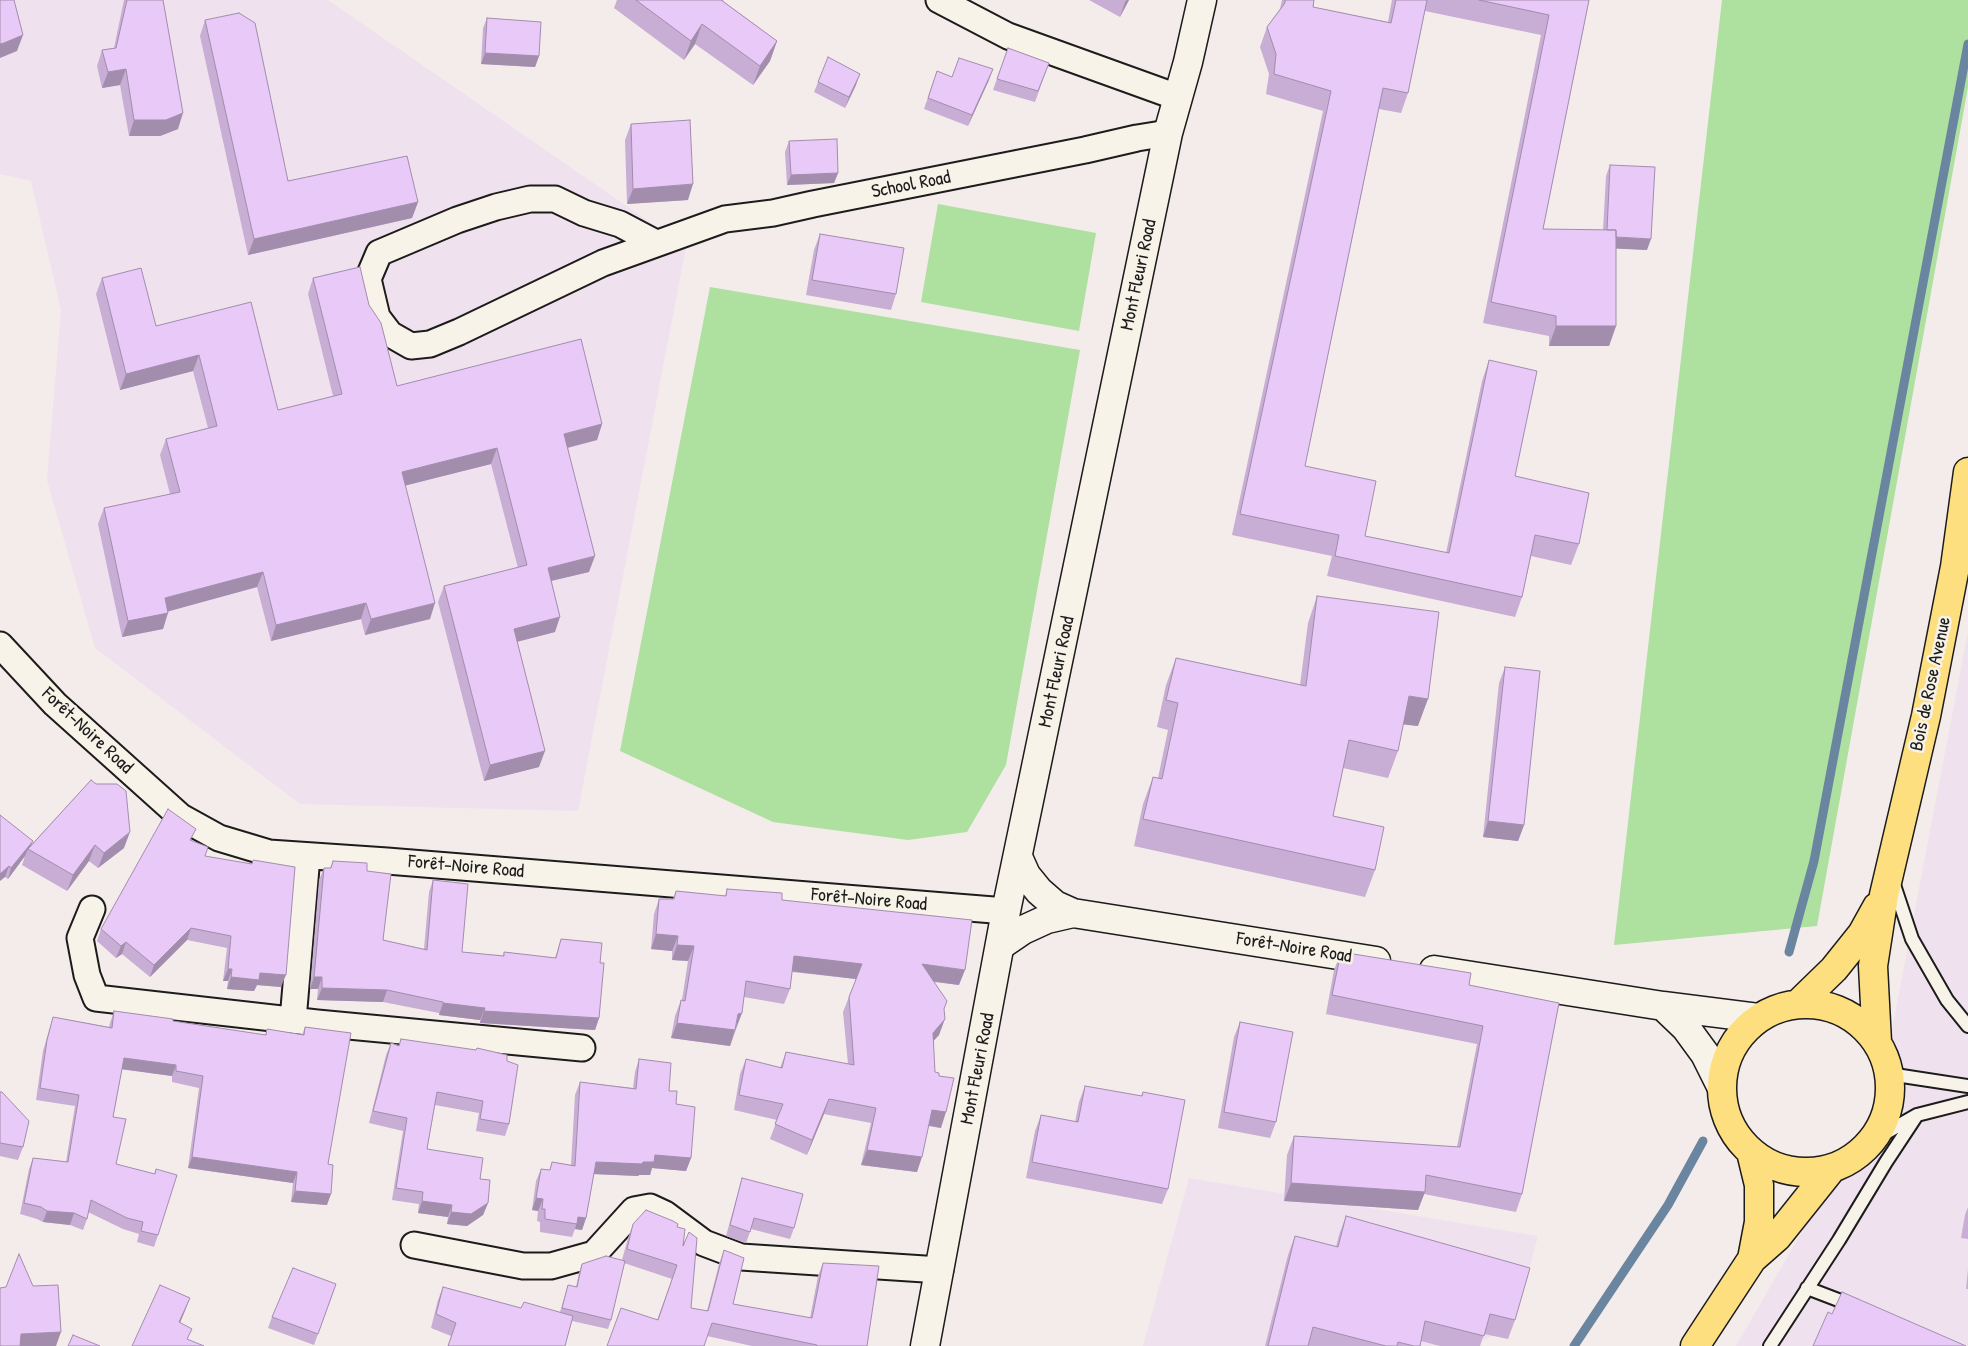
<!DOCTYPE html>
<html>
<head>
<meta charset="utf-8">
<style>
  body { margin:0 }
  canvas { display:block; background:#f4ebeb }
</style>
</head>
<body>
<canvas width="1968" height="1346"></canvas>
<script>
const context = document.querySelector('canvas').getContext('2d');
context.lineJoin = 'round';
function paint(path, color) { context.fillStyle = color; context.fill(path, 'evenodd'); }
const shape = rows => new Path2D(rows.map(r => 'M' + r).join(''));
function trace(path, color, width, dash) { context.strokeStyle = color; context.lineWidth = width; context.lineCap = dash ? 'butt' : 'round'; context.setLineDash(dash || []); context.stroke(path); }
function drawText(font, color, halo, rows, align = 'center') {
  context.font = font + ' "Patrick Hand",sans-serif'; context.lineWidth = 5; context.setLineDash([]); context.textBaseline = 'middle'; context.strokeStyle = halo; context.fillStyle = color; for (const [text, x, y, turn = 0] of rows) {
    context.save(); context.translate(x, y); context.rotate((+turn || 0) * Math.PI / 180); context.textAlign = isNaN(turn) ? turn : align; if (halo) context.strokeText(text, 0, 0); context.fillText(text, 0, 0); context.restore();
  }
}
paint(shape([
  [0,0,328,0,686,247,578,811,300,804,95,648,47,480,61,310,31,181,0,174],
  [1968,632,1968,1346,1736,1346,1879,1098],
  [1189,1178,1538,1236,1513,1327,1470,1346,1143,1346]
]), '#f0e1ef');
paint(shape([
  [1722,0,1968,0,1968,87,1817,926,1614,945],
  [938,204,1096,233,1079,331,921,302],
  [710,287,1080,350,1006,765,967,832,908,840,773,822,620,751]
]), '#aee0a0');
trace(shape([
  [1789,952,1814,861,1968,44],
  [1574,1346,1668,1205,1703,1141]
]), '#69859f', 9);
const service = shape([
  [1893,882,1912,939,1947,1000,1968,1026],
  [1889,1074,1968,1086],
  [1870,1142,1917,1115,1968,1102],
  [1807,1288,1854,1306],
  [1770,1346,1839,1240,1886,1162,1917,1115]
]);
const minor = shape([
  [939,0,1008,36,1177,97],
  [656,243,620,224,584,213,555,199,530,199,496,207,457,220,379,253,368,279,377,317,390,334,411,346,430,344,459,332,603,263,725,219,773,213,813,204,1085,150,1137,138,1168,133],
  [0,645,55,704,181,817,219,838,269,853,387,861,1006,911],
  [92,909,80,938,87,975,96,998,317,1023,582,1048],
  [293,1020,307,856],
  [414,1245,523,1266,551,1266,594,1254,634,1210,650,1207,665,1214,704,1243,741,1257,940,1270]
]);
const tertiary = shape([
  [1018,857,1026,875,1039,891,1055,905,1073,913,1376,961],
  [1001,945,1023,930,1047,919,1073,913],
  [1434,970,1663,1006,1758,1018],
  [1663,1006,1686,1028,1705,1054,1721,1086]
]);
const secondary = shape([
  [925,1346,1006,911,1168,133,1188,62,1202,0]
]);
const primary = shape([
  [1799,1003,1834,969,1862,934,1877,907],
  '1722 1088a84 84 0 1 1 168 0a84 84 0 1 1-168 0Z',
  [1877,1042,1873,966,1884,895,1926,716,1955,567,1968,472],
  [1751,1152,1759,1185,1759,1222,1752,1259],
  [1695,1346,1752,1259,1777,1237,1832,1168]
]);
trace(service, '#1c1c1c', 16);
trace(minor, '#1c1c1c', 29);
trace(tertiary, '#1c1c1c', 31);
trace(secondary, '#1c1c1c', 31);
trace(primary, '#1c1c1c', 31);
trace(service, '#f7f3e8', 12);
trace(minor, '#f7f3e8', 25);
trace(tertiary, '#f7f3e8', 28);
trace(secondary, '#f7f3e8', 28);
trace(primary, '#fedf80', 28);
paint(shape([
  [124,0,163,0,178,129,160,136,129,136,120,85,102,88,97,66,102,50,114,48],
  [617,0,724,0,723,1,777,41,770,61,753,85,695,44,684,60,614,8],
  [1089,0,1129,0,1120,17],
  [1282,0,1314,0,1313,7,1388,22,1392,0,1589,0,1543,229,1603,230,1606,176,1610,165,1647,250,1616,248,1616,326,1609,346,1549,346,1549,336,1483,323,1541,35,1425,11,1408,93,1401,113,1379,109,1305,466,1365,536,1446,553,1482,381,1489,360,1515,476,1579,544,1571,565,1531,556,1522,597,1515,617,1327,576,1332,556,1232,535,1323,111,1266,94,1269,74,1260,47,1267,27,1280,9],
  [487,18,539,56,535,67,481,64,483,28],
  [205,20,288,181,418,202,412,218,248,255,200,36],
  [1008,48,1049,63,1035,102,993,90],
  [937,71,952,77,989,80,968,126,924,109],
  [818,82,856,85,845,108,814,92],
  [631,124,688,200,627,204,625,140],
  [789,141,838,173,834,183,787,185,785,152],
  [820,234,896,294,891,310,806,295,814,250],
  [102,278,156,326,278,410,333,396,308,294,313,278,369,305,397,386,602,424,597,440,568,448,589,572,551,581,555,632,517,642,539,767,484,781,438,602,444,586,518,568,491,464,405,485,430,619,365,635,361,619,271,641,257,587,168,611,163,629,122,637,98,524,104,508,170,494,160,455,166,439,208,428,193,371,120,390,96,294],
  [1317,596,1418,726,1403,724,1398,751,1388,778,1343,768,1333,816,1375,870,1365,897,1134,846,1143,804,1153,777,1158,778,1168,730,1157,727,1166,685,1176,658,1300,685,1308,623],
  [1505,667,1524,825,1518,841,1483,837,1499,683],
  [91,780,124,848,98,868,89,861,67,891,22,865,25,856,8,879,5,877,0,815,31,845],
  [191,841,206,856,281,987,257,985,254,991,227,989,228,981,223,981,227,948,187,940,150,977,122,954,116,958,97,941,101,929],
  [333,861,367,871,383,940,424,949,429,892,433,880,462,952,503,956,504,952,555,958,561,939,600,963,599,1018,595,1030,480,1023,480,1020,439,1015,439,1013,383,1002,317,1000,318,989,310,989,319,880,324,868,330,868],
  [727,889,782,900,959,985,934,982,944,1009,939,1035,933,1041,935,1072,941,1128,928,1126,917,1172,861,1165,871,1123,824,1114,807,1155,770,1139,777,1120,734,1110,740,1074,746,1059,780,1068,786,1052,848,1064,843,1012,856,979,792,972,790,989,784,1004,744,997,742,1013,730,1046,671,1038,675,1016,681,1000,682,1000,688,961,672,960,672,951,651,949,654,914,659,899,673,899,676,891,725,896],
  [1341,952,1469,985,1559,1003,1522,1194,1516,1212,1424,1194,1418,1210,1284,1201,1287,1155,1294,1136,1457,1147,1477,1044,1326,1014,1334,970],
  [114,1011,173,1021,265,1035,267,1029,302,1035,305,1027,328,1164,327,1205,291,1202,293,1183,188,1168,199,1088,172,1082,172,1076,122,1069,113,1117,116,1164,154,1174,156,1169,158,1235,154,1247,137,1242,139,1234,123,1229,88,1212,87,1219,83,1230,70,1225,43,1222,37,1219,20,1214,29,1169,33,1158,66,1162,75,1106,36,1100,43,1051,53,1017,109,1027,110,1023],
  [1240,1022,1276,1122,1270,1138,1218,1128,1234,1037],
  [401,1039,507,1061,509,1124,505,1136,476,1131,479,1113,435,1105,427,1149,480,1179,488,1203,483,1215,467,1226,447,1224,448,1217,418,1213,419,1204,392,1200,403,1131,369,1123,386,1055,391,1043,399,1045],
  [639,1059,669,1091,676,1104,691,1158,686,1171,652,1168,650,1175,639,1175,638,1176,594,1174,586,1218,582,1230,575,1229,572,1237,540,1232,540,1222,537,1221,538,1211,532,1210,536,1181,541,1169,550,1170,552,1162,571,1165,575,1095,580,1082,633,1088,635,1072],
  [1085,1086,1141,1096,1143,1092,1168,1189,1162,1204,1026,1178,1035,1131,1041,1115,1075,1122,1079,1102],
  [0,1092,23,1147,18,1160,0,1156],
  [742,1178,794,1228,790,1239,751,1229,746,1243,726,1236,739,1189],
  [1968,1207,1968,1239,1961,1238,1965,1215],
  [1346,1216,1515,1320,1508,1339,1484,1334,1480,1346,1440,1346,1421,1341,1420,1346,1265,1346,1288,1255,1295,1236,1336,1247,1339,1235],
  [633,1224,677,1227,683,1246,691,1308,707,1311,719,1264,724,1250,733,1304,810,1318,818,1276,823,1263,867,1346,752,1346,707,1336,657,1320,672,1279,624,1263,611,1320,608,1329,572,1321,565,1346,448,1346,451,1336,431,1328,438,1300,443,1287,521,1308,560,1312,568,1285,576,1287,579,1273,582,1264,622,1260,628,1238],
  [1968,1269,1968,1289,1966,1289],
  [336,1284,314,1345,268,1328,272,1317]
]), '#c8add4');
paint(shape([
  [1127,0,1129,0,1120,17,1125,2],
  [702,24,695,44,684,60,691,41],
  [23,35,17,51,0,58,0,44],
  [777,41,770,61,753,85,760,66],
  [485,53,539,56,535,67,481,64],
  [126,69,120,85,102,88,108,72],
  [993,69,989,80,968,126,972,115],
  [860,74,856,85,845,108,849,97],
  [183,113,178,129,160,136,129,136,134,120],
  [838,173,834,183,787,185,791,175],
  [693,184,688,200,627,204,633,189],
  [418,202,412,218,248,255,254,239],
  [1607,237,1651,239,1647,250,1603,248],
  [1556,326,1616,326,1609,346,1549,346],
  [199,355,193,371,120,390,126,374],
  [602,424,597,440,558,450,564,434],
  [497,448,491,464,396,488,402,472],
  [595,556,589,572,542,583,548,568],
  [263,572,257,587,159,614,165,598],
  [366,603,361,619,271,641,276,625],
  [435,603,430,619,365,635,371,619],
  [168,613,163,629,122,637,128,621],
  [560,617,555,632,508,644,514,629],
  [1409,696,1428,699,1418,726,1399,724],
  [545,751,539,767,484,781,490,765],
  [1488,821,1524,825,1518,841,1483,837],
  [130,832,124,848,98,868,104,853],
  [33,841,29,850,28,849,25,856,8,879,11,868],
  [95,845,89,861,67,891,73,875],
  [9,866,5,877,0,881,0,874],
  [191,928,187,940,150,977,154,965],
  [656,934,678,936,672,951,651,949],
  [126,942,122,954,116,958,121,946],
  [677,945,694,946,688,961,672,960],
  [794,956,862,964,856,979,789,971],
  [922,964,965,970,959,985,916,979],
  [228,969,232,969,228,981,223,981],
  [260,973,286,975,281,987,257,985,254,991,227,989,231,977],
  [314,977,322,977,318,989,310,989],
  [322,988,387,990,383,1002,317,1000],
  [443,1003,485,1008,480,1020,439,1015],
  [484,1011,599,1018,595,1030,480,1023],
  [742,1013,736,1028,738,1014],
  [945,1019,939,1035,927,1048,933,1033],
  [677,1023,735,1030,730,1046,671,1038],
  [124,1058,176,1065,172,1076,120,1069],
  [829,1099,824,1114,807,1155,812,1140],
  [932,1110,946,1112,941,1128,926,1125],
  [867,1150,922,1157,917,1172,861,1165],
  [655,1155,691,1158,686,1171,652,1168,650,1175,639,1175,638,1176,592,1174,596,1162],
  [192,1157,297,1172,293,1183,188,1168],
  [1291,1183,1425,1192,1418,1210,1284,1201],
  [295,1191,331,1194,327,1205,291,1202],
  [536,1198,543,1199,538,1211,532,1210],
  [422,1201,452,1205,448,1217,418,1213],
  [488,1203,483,1215,467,1226,447,1224,451,1212],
  [47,1211,74,1213,70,1225,43,1222],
  [578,1217,586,1218,582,1230,575,1229],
  [190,1298,185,1311,175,1335,179,1322],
  [61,1332,56,1346,17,1346,21,1334]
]), '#a28dad');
const building = shape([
  [0,0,14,0,23,35,4,43,0,44,0,0],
  [127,0,163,0,183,113,166,120,134,120,126,69,108,72,102,50,116,48,127,0],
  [636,0,721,0,777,41,760,66,702,24,691,41,636,0],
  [1285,0,1314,0,1313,7,1391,23,1396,0,1427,0,1408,93,1383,88,1305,466,1376,481,1365,536,1449,553,1489,360,1537,371,1515,476,1589,493,1579,544,1535,535,1522,597,1335,556,1339,535,1240,514,1331,91,1274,74,1276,54,1267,27,1285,3,1285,0],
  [1479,0,1589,0,1543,229,1616,230,1616,326,1556,326,1556,316,1491,302,1549,15,1479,0],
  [239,13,255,23,288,181,407,156,418,202,254,239,205,20,239,13],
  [487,18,541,22,539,56,485,53,487,18],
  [1008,48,1049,63,1038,91,997,79,1008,48],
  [828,57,860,74,849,97,818,82,828,57],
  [959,58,993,69,972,115,928,98,937,71,952,77,959,58],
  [690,120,693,184,633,189,631,124,690,120],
  [837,139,838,173,791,175,789,141,837,139],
  [1610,165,1655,167,1651,239,1616,237,1616,230,1607,230,1610,165],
  [820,234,904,248,896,294,812,280,820,234],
  [360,267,369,305,381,323,397,386,581,339,602,424,564,434,595,556,548,568,560,617,514,629,545,751,490,765,444,586,527,565,497,448,402,472,435,603,371,619,366,603,276,625,263,572,165,598,168,613,128,621,104,508,180,492,166,439,217,426,199,355,126,374,102,278,141,268,156,326,251,302,278,410,342,394,313,278,360,267],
  [1317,596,1439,612,1428,699,1409,696,1398,751,1349,740,1333,816,1384,827,1375,870,1143,819,1153,777,1162,779,1178,703,1166,700,1176,658,1306,686,1317,596],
  [1505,667,1540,671,1524,825,1488,821,1505,667],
  [91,780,96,784,117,784,126,791,130,832,104,853,95,845,73,875,28,849,91,780],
  [168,809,196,829,190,840,208,847,205,856,252,864,253,860,295,867,286,975,260,973,259,980,231,977,232,969,228,969,231,936,191,928,154,965,126,942,121,946,101,929,168,809],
  [0,815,33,841,11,868,9,866,0,874,0,815],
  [333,861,367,863,367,871,391,874,383,940,427,950,433,880,468,884,462,952,504,956,504,952,556,958,561,939,602,943,600,963,604,963,599,1018,484,1011,485,1008,443,1003,443,1002,387,990,322,988,322,977,314,977,324,868,331,868,333,861],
  [727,889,782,893,782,900,972,920,965,970,922,964,947,1001,944,1009,945,1019,933,1033,935,1072,939,1073,939,1076,954,1078,946,1112,932,1110,922,1157,867,1150,876,1108,829,1099,812,1140,775,1124,783,1104,739,1095,746,1059,782,1068,786,1052,854,1065,849,997,862,964,794,956,790,989,746,981,742,1013,738,1014,735,1030,677,1023,681,1000,685,1001,694,946,677,945,678,936,656,934,659,899,674,899,676,891,726,896,727,889],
  [1341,952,1471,973,1469,985,1559,1003,1522,1194,1426,1175,1425,1192,1291,1183,1294,1136,1460,1147,1483,1026,1332,995,1341,952],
  [114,1011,173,1019,173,1021,266,1035,267,1029,304,1035,305,1027,351,1033,328,1164,333,1165,331,1194,295,1191,297,1172,192,1157,203,1076,176,1071,176,1065,124,1058,113,1117,126,1119,116,1164,155,1174,156,1169,177,1175,158,1235,141,1231,143,1222,127,1218,91,1200,87,1219,74,1213,47,1211,41,1207,24,1203,33,1158,68,1162,79,1095,40,1088,47,1040,53,1017,112,1028,114,1011],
  [1240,1022,1293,1032,1276,1122,1224,1112,1240,1022],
  [401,1039,476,1050,477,1048,507,1055,507,1061,518,1065,509,1124,480,1119,483,1101,437,1092,427,1149,483,1158,480,1179,490,1180,488,1203,471,1214,451,1212,452,1205,422,1201,423,1192,396,1188,407,1118,373,1111,391,1043,399,1046,401,1039],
  [639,1059,671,1063,669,1091,677,1091,676,1104,695,1107,691,1158,655,1155,654,1162,643,1162,642,1164,596,1162,586,1218,578,1217,577,1224,545,1219,545,1209,542,1209,543,1199,536,1198,541,1169,550,1170,552,1162,575,1166,580,1082,636,1089,639,1059],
  [1085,1086,1142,1096,1143,1092,1185,1100,1168,1189,1032,1162,1041,1115,1078,1122,1085,1086],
  [0,1092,2,1092,29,1121,23,1147,0,1143,0,1092],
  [742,1178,803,1194,794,1228,754,1218,750,1232,730,1225,742,1178],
  [646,1210,673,1221,678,1224,677,1227,685,1229,683,1246,689,1232,697,1238,691,1308,708,1311,724,1250,744,1258,733,1304,812,1318,823,1263,879,1266,867,1346,817,1346,817,1345,712,1323,704,1346,607,1346,621,1308,658,1320,677,1265,627,1249,633,1224,646,1210],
  [1346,1216,1530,1268,1515,1320,1490,1314,1484,1336,1425,1321,1420,1346,1414,1346,1398,1342,1397,1346,1386,1346,1313,1327,1308,1346,1268,1346,1295,1236,1338,1247,1346,1216],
  [19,1254,33,1286,58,1285,61,1332,21,1334,20,1346,0,1346,0,1288,6,1287,19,1254],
  [606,1256,625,1261,611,1320,562,1308,568,1285,577,1287,582,1264,606,1256],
  [293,1268,336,1284,318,1334,272,1317,293,1268],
  [160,1285,190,1298,179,1322,192,1329,187,1339,204,1346,132,1346,160,1285],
  [443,1287,521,1308,524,1302,573,1316,565,1346,448,1346,456,1323,436,1314,443,1287],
  [1842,1292,1966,1346,1813,1346,1828,1312,1832,1314,1842,1292],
  [73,1335,100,1346,68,1346,73,1335]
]);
paint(building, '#e8c9f7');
trace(building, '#a28dad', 1);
drawText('19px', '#1c1c1c', '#f7f3e8', [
  ["School Road",911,185,-11],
  ["Mont Fleuri Road",1139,275,-78],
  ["Mont Fleuri Road",1057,672,-78],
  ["Bois de Rose Avenue",1931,684,-78],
  ["Forêt-Noire Road",87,731,43],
  ["Forêt-Noire Road",466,867,5],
  ["Forêt-Noire Road",869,900,5],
  ["Forêt-Noire Road",1294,948,9],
  ["Mont Fleuri Road",978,1069,-79]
]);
</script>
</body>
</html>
